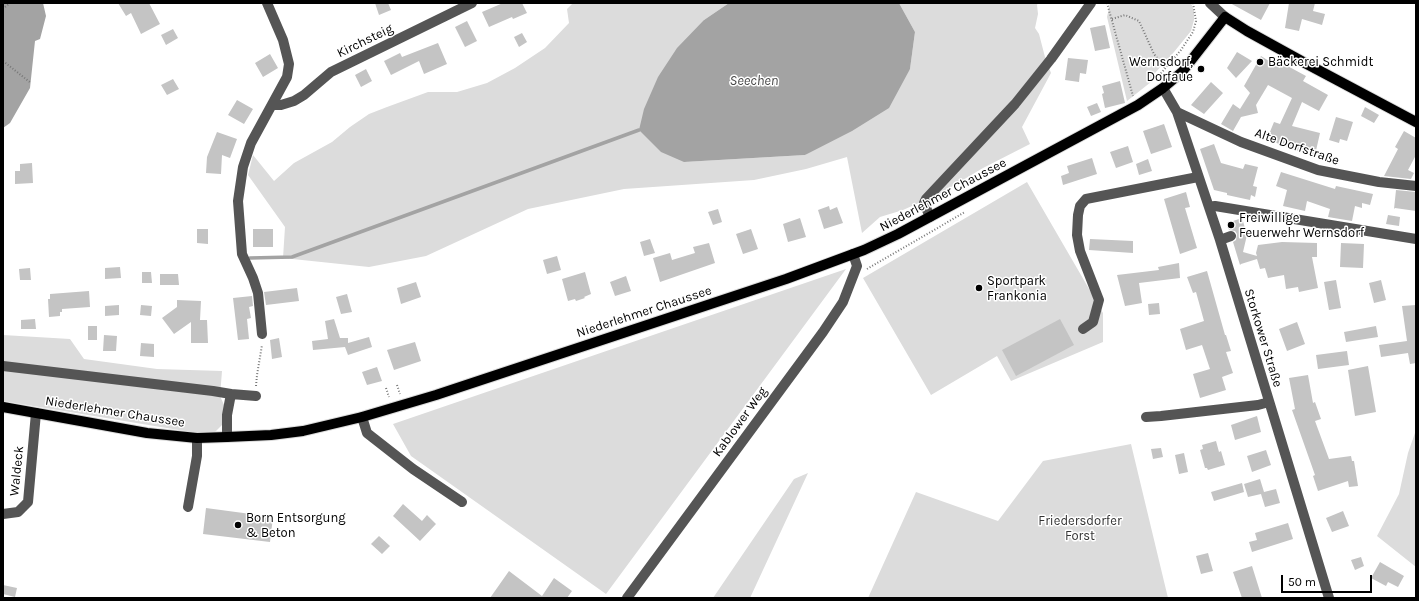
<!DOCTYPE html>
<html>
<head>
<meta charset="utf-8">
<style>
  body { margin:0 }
  #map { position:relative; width:1419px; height:601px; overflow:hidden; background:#fff; font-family:Karla,sans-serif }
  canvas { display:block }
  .frame { position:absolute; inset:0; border:4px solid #000; pointer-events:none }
  .scale { position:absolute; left:1281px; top:575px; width:91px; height:18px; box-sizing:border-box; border:2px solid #000; border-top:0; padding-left:5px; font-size:12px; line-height:14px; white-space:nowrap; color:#000; -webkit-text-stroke:3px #fff; paint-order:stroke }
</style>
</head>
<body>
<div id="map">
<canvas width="1419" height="601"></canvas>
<div class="frame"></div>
<div class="scale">50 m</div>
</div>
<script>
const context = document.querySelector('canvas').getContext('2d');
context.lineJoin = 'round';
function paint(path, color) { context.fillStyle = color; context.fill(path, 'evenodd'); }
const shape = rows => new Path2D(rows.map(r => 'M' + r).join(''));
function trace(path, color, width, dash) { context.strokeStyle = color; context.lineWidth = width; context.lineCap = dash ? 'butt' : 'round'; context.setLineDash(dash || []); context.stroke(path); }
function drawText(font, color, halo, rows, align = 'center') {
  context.font = font + ' Karla,sans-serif'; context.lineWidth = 3; context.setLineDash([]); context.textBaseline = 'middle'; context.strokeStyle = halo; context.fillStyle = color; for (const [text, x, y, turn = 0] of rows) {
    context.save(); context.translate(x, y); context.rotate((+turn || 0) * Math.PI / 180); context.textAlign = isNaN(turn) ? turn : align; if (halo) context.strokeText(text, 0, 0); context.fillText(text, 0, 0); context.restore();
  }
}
paint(shape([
  [573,3,729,3,704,20,684,162,805,155,910,69,915,32,899,3,1038,3,1037,5,1038,14,1035,28,1039,34,1045,57,1051,73,1022,127,1030,144,983,168,941,193,903,210,880,217,862,233,847,157,806,169,754,180,624,189,528,209,426,256,369,267,283,258,285,227,248,175,253,155,274,181,294,163,332,142,350,127,369,114,387,107,428,92,457,92,487,83,515,68,545,48,569,23,567,9],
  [1110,3,1191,3,1194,11,1194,20,1191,31,1174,52,1155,73,1151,82,1127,101,1107,17],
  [1027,182,1103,313,1103,342,1011,381,997,356,931,395,863,278],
  [846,269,606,594,411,456,393,424],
  [3,335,70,339,84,359,157,369,222,371,220,396,225,407,223,424,215,432,191,432,3,401],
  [1416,430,1416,567,1377,536,1399,494,1408,453],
  [1131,444,1168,598,868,598,916,492,998,521,1043,461],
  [808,473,750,598,713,598,794,479]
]), '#dcdcdc');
paint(shape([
  [3,3,43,3,46,16,40,39,35,41,30,88,10,123,3,128],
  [729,3,899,3,915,32,910,69,889,108,852,131,805,155,684,162,661,152,639,130,644,109,658,77,677,48,704,20]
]), '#a3a3a3');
trace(shape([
  [250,258,292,257,639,130]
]), '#a3a3a3', 3.5);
paint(shape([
  [118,3,149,3,160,24,141,34,131,13,126,16],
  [375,3,388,3,391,10,379,15],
  [503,3,522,3,527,13,513,19,512,17,489,27,482,12],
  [1230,3,1270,3,1261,20],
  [1289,3,1315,3,1313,11,1325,14,1322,25,1302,19,1299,31,1285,28],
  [467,21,477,41,465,47,455,27],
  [1105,25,1110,48,1095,51,1090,28],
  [173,29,178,38,166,45,161,35],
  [522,33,527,42,519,47,514,37],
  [438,43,447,64,424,74,419,61,391,75,384,61,400,53,402,57],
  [1237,52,1252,61,1236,78,1227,68],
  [270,54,278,68,263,77,255,63],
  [1261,56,1280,68,1282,63,1306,76,1303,81,1328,95,1319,111,1302,102,1292,126,1320,133,1315,155,1291,149,1267,139,1274,122,1280,124,1292,98,1268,85,1256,105,1258,113,1241,117,1233,131,1221,124,1233,104,1240,109,1250,93,1244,86],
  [1068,58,1088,60,1086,74,1080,73,1079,82,1065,80],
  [366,69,372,81,361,87,355,75],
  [173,79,179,89,167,95,161,85],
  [1120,81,1125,103,1105,108,1102,94,1104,93,1102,86],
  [1211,82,1223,93,1204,114,1191,105],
  [237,100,253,109,244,124,228,115],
  [1097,103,1101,112,1091,116,1087,107],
  [1365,107,1379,115,1374,123,1361,116],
  [1336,117,1353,122,1347,141,1340,139,1339,143,1329,140],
  [1164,124,1172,147,1151,154,1143,131],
  [1404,131,1416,138,1416,155,1408,170,1414,173,1411,179,1384,176,1398,149,1395,147],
  [217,132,237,139,230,158,222,155,221,174,206,173,207,157],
  [1214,144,1221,163,1243,169,1245,164,1258,167,1253,186,1257,187,1255,197,1251,195,1250,200,1227,195,1227,193,1214,190,1200,149],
  [1128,146,1133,162,1116,168,1110,152],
  [1092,158,1097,174,1063,185,1061,176,1069,173,1067,166],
  [1148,159,1152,171,1139,175,1136,164],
  [32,163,33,183,15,184,15,171,20,171,20,164],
  [1281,172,1335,189,1336,186,1373,194,1370,205,1362,203,1362,208,1355,206,1352,221,1328,217,1330,209,1307,201,1305,211,1283,206,1287,190,1276,186],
  [1396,190,1416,192,1416,211,1395,208,1394,209],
  [1186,192,1190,207,1185,208,1197,248,1180,254,1164,199],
  [829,206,830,210,837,207,843,223,824,229,818,210],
  [718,209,722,222,713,225,708,212],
  [1388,215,1400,217,1399,226,1386,224],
  [800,218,806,237,788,242,783,224],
  [1242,218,1247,235,1243,252,1257,256,1256,253,1258,245,1282,242,1317,243,1317,257,1312,257,1318,288,1299,292,1298,287,1286,289,1284,275,1268,278,1265,268,1260,269,1257,259,1241,264,1240,265,1233,242,1236,240,1237,234,1235,231,1229,230,1227,223],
  [197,229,208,229,208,244,197,243],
  [253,229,273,229,273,247,253,247],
  [751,229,758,249,743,254,736,234],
  [650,239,655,253,644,256,640,242],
  [1090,239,1133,241,1133,253,1089,250],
  [709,243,715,263,660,282,653,258,670,253,672,260,695,253,693,247],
  [1341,243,1364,244,1363,268,1340,267],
  [557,256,561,270,547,274,543,260],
  [1179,263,1180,278,1139,283,1142,303,1125,306,1117,275,1159,270,1158,267],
  [120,267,121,278,105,279,105,268],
  [30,268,31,280,20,280,19,269],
  [1207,271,1225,335,1226,335,1231,351,1226,352,1233,373,1222,377,1226,390,1200,398,1193,374,1210,369,1202,345,1186,350,1180,329,1204,321,1196,292,1193,293,1187,277],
  [142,272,151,272,152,283,142,283],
  [585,272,591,294,584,297,585,298,576,301,575,299,568,301,562,279],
  [160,274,178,274,179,285,160,285],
  [626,276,631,291,615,296,610,282],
  [1336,280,1341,308,1329,310,1324,282],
  [1381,280,1386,300,1374,303,1369,283],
  [416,282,421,297,401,304,397,288],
  [297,288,299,301,266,305,264,292],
  [89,291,90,307,62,309,62,312,60,312,60,316,49,317,48,299,50,299,50,294],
  [347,294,352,312,341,314,336,297],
  [252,296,253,306,249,307,251,318,247,319,249,339,238,340,233,298],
  [177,300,201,301,200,320,207,320,208,343,191,343,191,322,174,334,162,318,177,307],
  [1159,303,1160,314,1149,315,1148,304],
  [119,305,119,315,105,316,105,306],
  [141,305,152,306,151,316,140,315],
  [1416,305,1416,363,1410,364,1408,353,1381,357,1379,345,1407,341,1402,306],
  [35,319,36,329,21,329,21,320],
  [334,319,340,338,348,338,348,343,369,337,372,347,348,355,345,347,313,350,312,341,328,339,325,321],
  [1060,319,1074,345,1016,376,1002,350],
  [1297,322,1305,344,1287,351,1279,329],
  [88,326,97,326,97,340,88,340],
  [1376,326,1378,337,1346,342,1344,332],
  [104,335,117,336,116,351,103,351],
  [279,338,282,357,272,359,270,340],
  [415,342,421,361,394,370,387,350],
  [141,343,154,344,154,357,140,356],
  [1347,351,1349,365,1318,369,1316,355],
  [1368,366,1376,412,1355,416,1348,370],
  [377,367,382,381,367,385,362,372],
  [1308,375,1313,403,1315,402,1321,419,1315,421,1329,459,1351,456,1352,461,1354,461,1358,486,1349,487,1348,481,1318,491,1313,476,1315,475,1292,410,1295,409,1289,378],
  [1257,416,1261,432,1235,440,1231,425],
  [1216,441,1219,452,1221,451,1225,465,1208,470,1207,468,1205,468,1200,450,1203,449,1202,445],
  [1161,448,1163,457,1153,459,1151,449],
  [1266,450,1271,465,1252,472,1247,456],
  [1184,453,1188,472,1179,474,1175,455],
  [1260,479,1264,492,1276,489,1280,503,1265,507,1261,494,1248,497,1244,484],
  [1242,483,1244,492,1214,501,1211,492],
  [403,504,422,521,427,515,436,524,420,541,393,516],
  [206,508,273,517,270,542,203,534],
  [1343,511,1349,526,1332,532,1326,518],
  [1288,523,1293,539,1252,552,1249,542,1257,540,1255,533],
  [379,536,390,546,382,554,371,544],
  [1208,553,1213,571,1201,574,1196,556],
  [1361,557,1364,566,1355,570,1351,560],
  [1380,562,1404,576,1398,587,1388,582,1386,586,1371,578],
  [1252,566,1262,598,1242,598,1233,572],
  [509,571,542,596,554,578,572,591,567,598,490,598],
  [3,585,17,588,15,597,3,594]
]), '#c4c4c4');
const major = shape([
  [3,407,147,433,197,438,227,437,271,435,303,431,362,417,436,395,786,279,864,250,898,234,1138,105,1163,88,1182,72,1225,17,1247,31,1305,63,1416,122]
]);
trace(major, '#dbdbdb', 12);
trace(shape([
  [1107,3,1133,96],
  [5,7,10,3],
  [1112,19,1125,15,1139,21,1154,54,1165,68],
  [3,61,31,83],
  [1201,69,1203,71],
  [1157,78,1181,50,1193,32,1196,21,1193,3],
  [867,269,965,212],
  [397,385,400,394],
  [256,386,257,375,262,345],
  [386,388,389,397]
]), '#777', 2, [1, 2]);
trace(shape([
  [1210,3,1225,17],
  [1163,88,1177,112,1220,240,1329,598],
  [273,105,281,105,294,101,304,95,331,72,472,3],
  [1177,112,1241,142,1318,170,1379,182,1416,186],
  [1209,207,1215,206,1416,239],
  [930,217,924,203,926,199,1015,104,1051,59,1091,3],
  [1220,240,1231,236],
  [1083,329,1093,322,1099,300,1080,251,1077,235,1078,215,1080,206,1086,199,1198,177],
  [262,334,258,293,253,278,242,254,238,201,243,167,251,143,287,77,289,64,283,40,267,3],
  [3,366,213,391,231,394,256,396],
  [362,417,367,433,413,469,462,502],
  [1146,417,1161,416,1258,405,1269,402],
  [227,437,227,415,231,394],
  [188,507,197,456,197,438],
  [3,514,18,512,28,502,36,413],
  [627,598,823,332,843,302,857,266,853,254]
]), '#555', 10);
trace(major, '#000', 10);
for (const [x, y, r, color] of [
  [1260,62,4,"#000"],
  [1201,69,4,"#000"],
  [1231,225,4,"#000"],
  [979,288,4,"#000"],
  [238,525,4,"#000"]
]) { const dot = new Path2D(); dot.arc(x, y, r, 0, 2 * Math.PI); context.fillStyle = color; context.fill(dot); trace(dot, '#fff', 1.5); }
drawText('13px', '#000', '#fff', [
  ["Kirchsteig",365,41,-26],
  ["Alte Dorfstraße",1297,147,19],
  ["Niederlehmer Chaussee",943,195,-28],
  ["Niederlehmer Chaussee",644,312,-18],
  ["Storkower Straße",1263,338,73],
  ["Niederlehmer Chaussee",115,412,9],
  ["Kablower Weg",740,422,-54],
  ["Waldeck",17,471,-84]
]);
drawText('13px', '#000', '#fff', [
  ["Wernsdorf,",1193,62,"right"],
  ["Dorfaue",1193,77,"right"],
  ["Bäckerei Schmidt",1268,62],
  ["Freiwillige",1239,218],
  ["Feuerwehr Wernsdorf",1239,233],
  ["Sportpark",987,281],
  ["Frankonia",987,296],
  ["Born Entsorgung",246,518],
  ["& Beton",246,533]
], 'left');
drawText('13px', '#333', '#fff', [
  ["Friedersdorfer",1080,521],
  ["Forst",1080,536]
]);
drawText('italic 14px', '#444', '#fff', [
  ["Seechen",754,81]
]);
</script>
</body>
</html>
